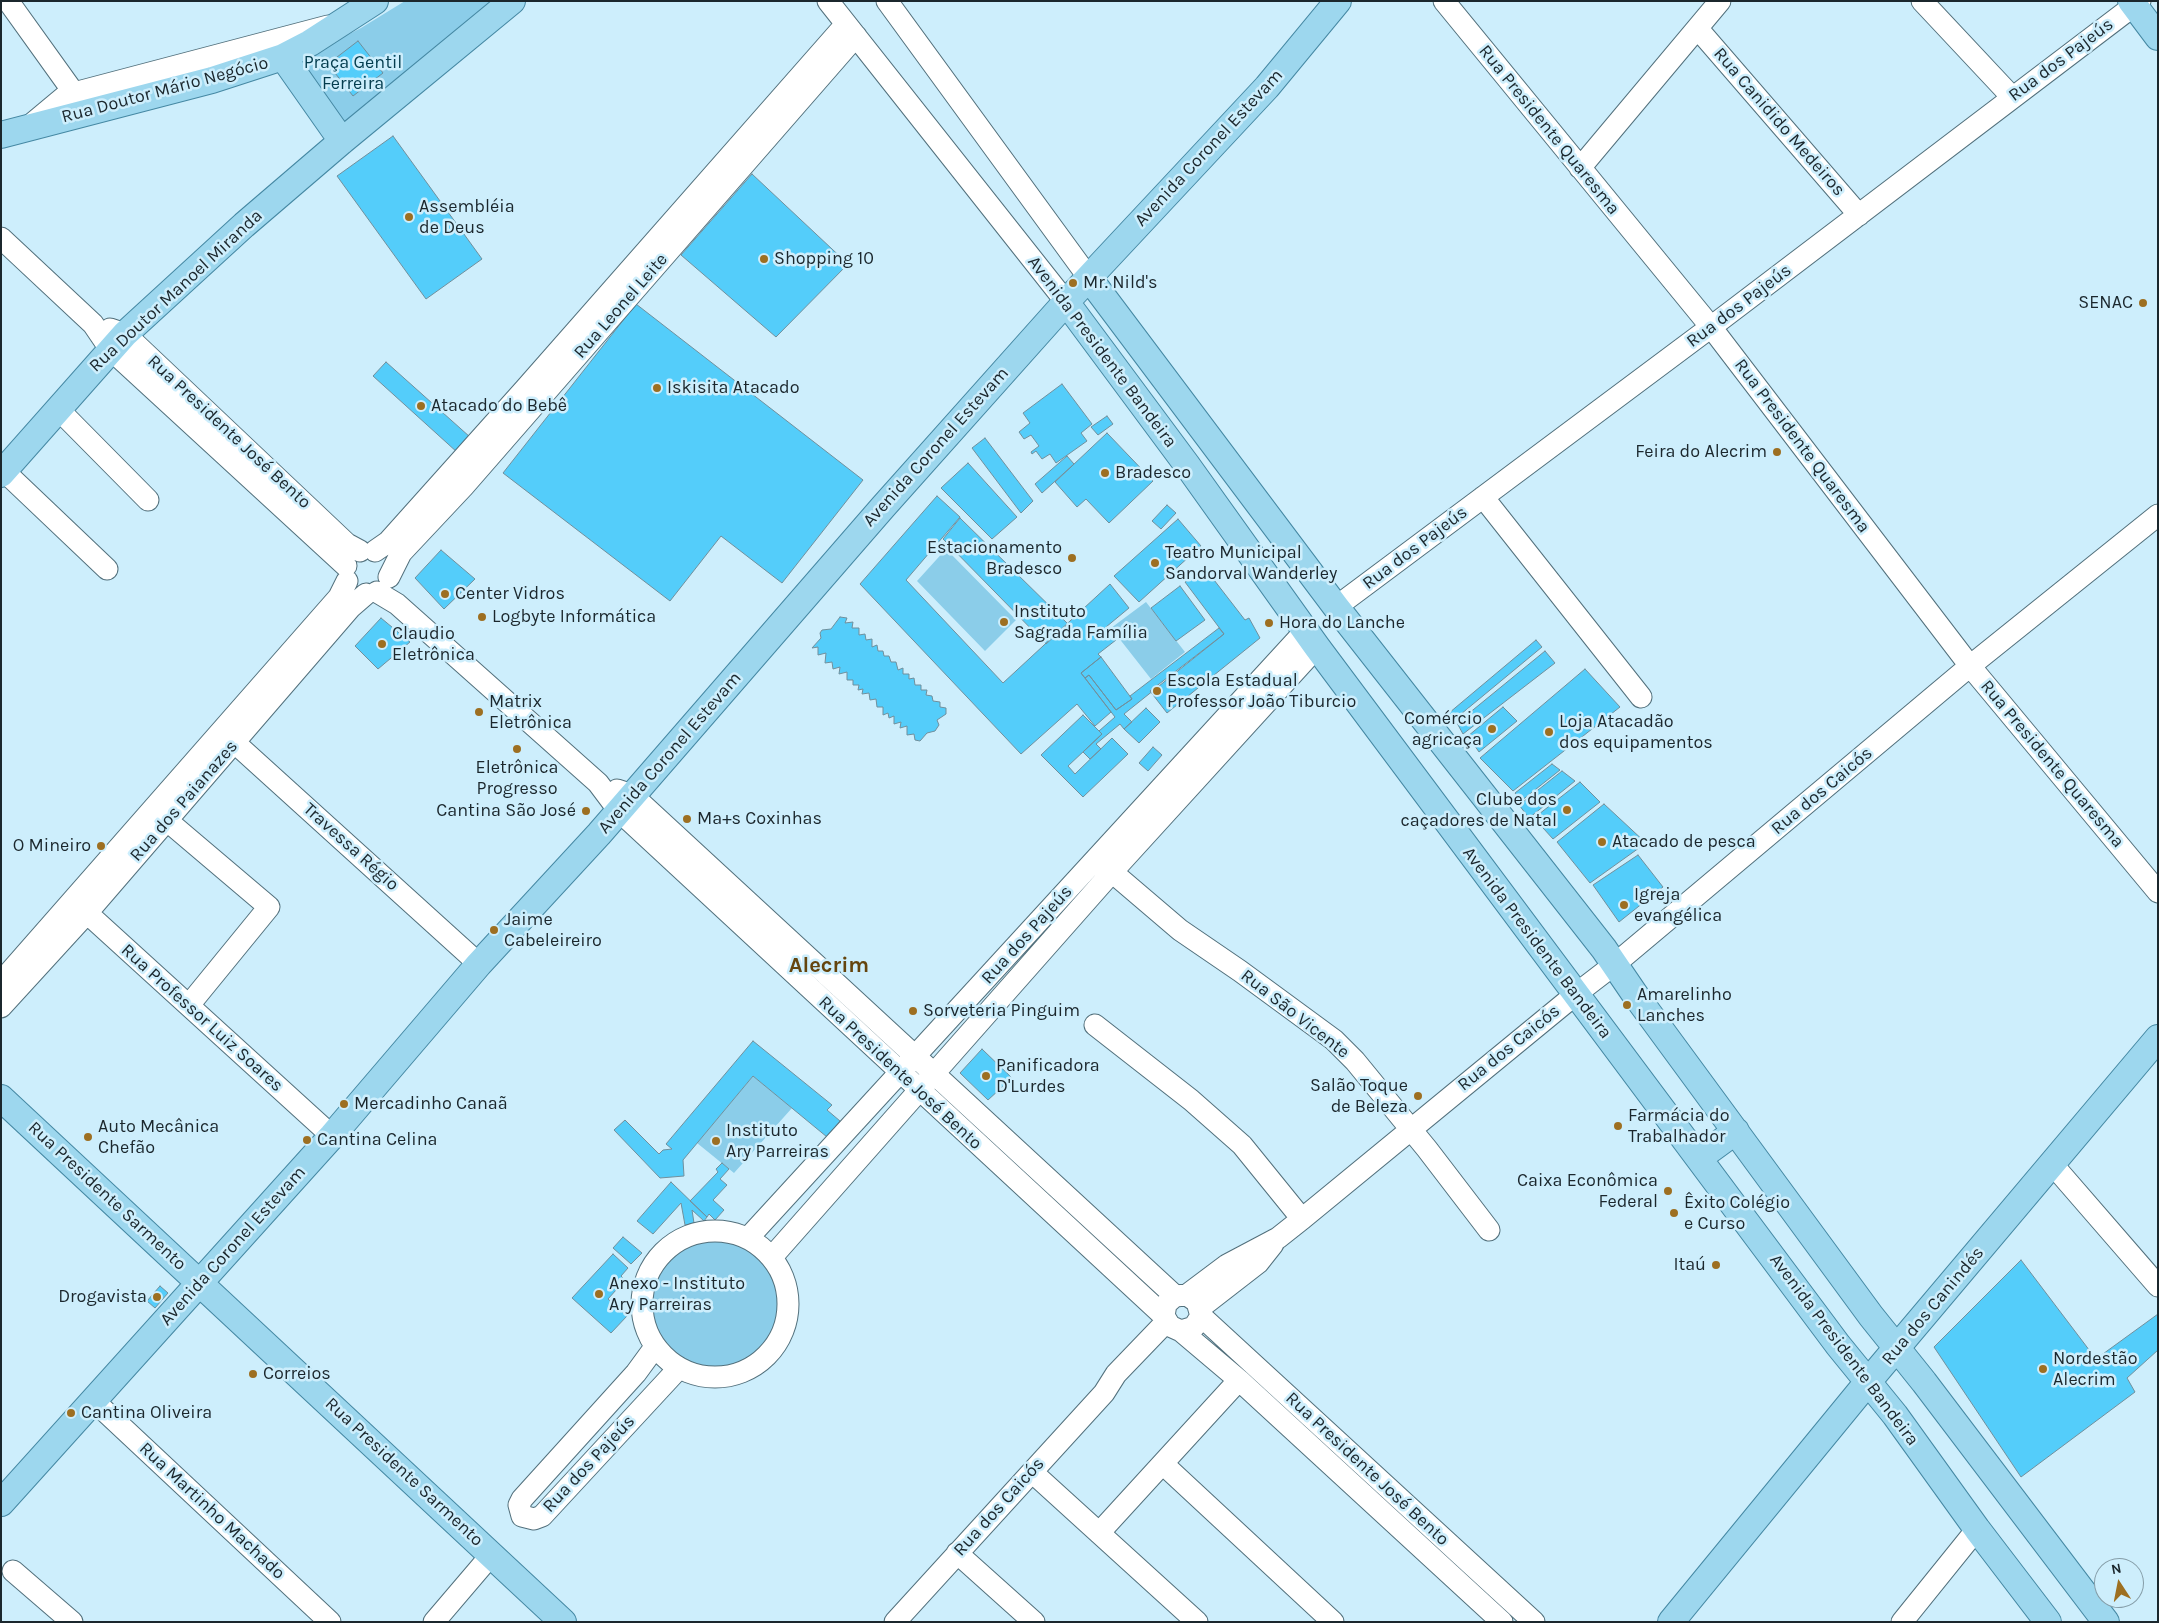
<!DOCTYPE html>
<html>
<head>
<meta charset="utf-8">
<style>
  body { margin:0 }
  #map { position:relative; width:2159px; height:1623px; overflow:hidden; background:#cdeefc; font-family:Karla,sans-serif }
  canvas { display:block }
  .frame { position:absolute; inset:0; border:2px solid #1b272d; pointer-events:none }
  .north { position:absolute; left:2094px; top:1558px; width:50px; height:50px; box-sizing:border-box; background:#cdeefc; border:1px solid #869ea9; border-radius:50%; rotate:349deg; font-size:14px; font-weight:700; line-height:20px; text-align:center; color:#1b272d }
  .north::after { content:''; display:block; margin:auto; width:18px; height:22px; background:#9d6f21; clip-path:polygon(50% 0,100% 100%,50% 72%,0 100%) }
</style>
</head>
<body>
<div id="map">
<canvas width="2159" height="1623"></canvas>
<div class="frame"></div>
<div class="north">N</div>
</div>
<script>
const context = document.querySelector('canvas').getContext('2d');
context.lineJoin = 'round';
function paint(path, color) { context.fillStyle = color; context.fill(path, 'evenodd'); }
const shape = rows => new Path2D(rows.map(r => 'M' + r).join(''));
function trace(path, color, width, dash) { context.strokeStyle = color; context.lineWidth = width; context.lineCap = dash ? 'butt' : 'round'; context.setLineDash(dash || []); context.stroke(path); }
function drawText(font, color, halo, rows, align = 'center') {
  context.font = font + ' Karla,sans-serif'; context.lineWidth = 5; context.setLineDash([]); context.textBaseline = 'middle'; context.strokeStyle = halo; context.fillStyle = color; for (const [text, x, y, turn = 0] of rows) {
    context.save(); context.translate(x, y); context.rotate((+turn || 0) * Math.PI / 180); context.textAlign = isNaN(turn) ? turn : align; if (halo) context.strokeText(text, 0, 0); context.fillText(text, 0, 0); context.restore();
  }
}
paint(shape([
  [405,1,503,1,343,130,297,60,361,28],
  [946,549,1016,620,985,651,917,581],
  [1146,602,1185,652,1151,679,1111,628],
  [753,1076,792,1108,734,1173,697,1143],
  '646 1305a70 70 0 1 1 140 0a70 70 0 1 1-140 0Z'
]), '#8bcde9');
const building = shape([
  [358,41,383,73,353,96,328,64,358,41],
  [393,136,482,259,426,299,337,176,393,136],
  [752,174,848,264,776,337,681,255,752,174],
  [636,304,863,480,782,583,721,536,670,601,503,473,636,304],
  [386,362,470,437,458,453,373,376,386,362],
  [1062,384,1092,424,1081,433,1087,441,1056,463,1050,454,1042,459,1036,451,1032,454,1031,452,1039,446,1031,435,1024,439,1019,432,1030,423,1023,413,1062,384],
  [1107,416,1113,424,1098,435,1091,427,1107,416],
  [1107,433,1153,481,1109,523,1086,499,1077,507,1055,482,1107,433],
  [985,438,1033,501,1021,513,972,448,985,438],
  [1067,456,1074,464,1042,493,1035,484,1067,456],
  [968,463,1017,517,992,539,941,488,968,463],
  [937,496,960,517,906,580,1003,683,1110,584,1129,608,1106,627,1116,640,1098,654,1101,657,1081,673,1111,712,1095,726,1077,704,1021,754,860,584,937,496],
  [1167,505,1176,513,1161,529,1152,521,1167,505],
  [960,518,1068,624,1046,644,943,539,960,518],
  [1178,519,1201,546,1139,602,1114,576,1178,519],
  [441,550,475,579,444,609,415,578,441,550],
  [1204,567,1245,620,1249,618,1260,638,1167,713,1150,691,1224,634,1185,582,1204,567],
  [1180,586,1205,620,1176,641,1151,608,1180,586],
  [840,617,847,618,845,623,853,622,852,628,859,628,859,635,865,634,866,640,872,639,872,647,877,645,878,651,883,651,884,656,889,656,891,662,896,662,898,670,903,668,903,674,909,674,909,679,914,678,915,685,921,685,921,690,927,690,926,695,932,696,933,701,940,702,940,707,946,708,946,714,937,720,939,725,935,731,927,733,920,741,915,740,914,734,907,735,907,726,900,728,901,722,894,724,894,716,889,718,888,713,883,715,883,707,877,707,876,699,870,700,869,693,862,694,863,689,858,690,859,685,853,685,853,680,847,680,847,672,839,674,840,667,833,669,832,662,825,663,826,653,818,655,818,647,812,648,821,638,820,633,822,630,831,629,840,617],
  [381,618,410,642,378,669,355,646,381,618],
  [1219,628,1224,634,1124,714,1132,722,1124,729,1120,724,1096,744,1101,749,1090,759,1083,752,1102,734,1099,731,1115,717,1085,678,1089,675,1116,710,1132,699,1130,696,1219,628],
  [1536,640,1542,647,1455,719,1449,713,1536,640],
  [1545,651,1555,663,1463,734,1457,723,1545,651],
  [1101,657,1132,699,1116,710,1089,675,1085,678,1081,673,1101,657],
  [1585,669,1620,707,1513,791,1480,758,1585,669],
  [1503,707,1517,721,1479,752,1468,736,1503,707],
  [1146,708,1160,722,1139,743,1124,729,1146,708],
  [1083,715,1102,734,1068,766,1075,774,1112,738,1128,754,1083,797,1041,755,1083,715],
  [1153,747,1162,755,1148,771,1139,763,1153,747],
  [1552,764,1560,770,1521,801,1515,793,1552,764],
  [1562,771,1575,781,1529,818,1519,805,1562,771],
  [1580,782,1600,802,1553,839,1534,818,1580,782],
  [1604,804,1646,843,1590,883,1557,842,1604,804],
  [1638,855,1663,887,1619,922,1593,885,1638,855],
  [753,1041,832,1105,827,1110,840,1121,827,1137,753,1076,683,1160,684,1176,660,1178,614,1130,625,1120,659,1154,663,1150,672,1149,666,1144,753,1041],
  [982,1049,1012,1078,988,1100,960,1073,982,1049],
  [722,1163,729,1169,720,1179,727,1185,713,1200,724,1210,715,1220,709,1214,707,1217,690,1201,718,1172,716,1169,722,1163],
  [671,1182,707,1217,704,1221,692,1210,694,1223,685,1225,681,1203,653,1234,637,1221,671,1182],
  [623,1237,642,1253,631,1264,613,1248,623,1237],
  [613,1254,628,1268,621,1276,625,1280,608,1299,627,1316,611,1333,572,1298,613,1254],
  [2021,1260,2096,1359,2158,1314,2158,1350,2127,1378,2135,1392,2021,1477,1934,1347,2021,1260],
  [160,1286,168,1293,155,1308,147,1301,160,1286]
]);
paint(building, '#54cdfa');
trace(building, '#708f9c', 1);
const minor = shape([
  [8,1,74,93],
  [828,1,1066,302],
  [887,1,1089,278],
  [1444,1,1711,327,1970,666,2158,892],
  [1922,1,2012,97],
  [1698,29,1859,215],
  [28,127,64,97,74,93,328,26],
  [1580,168,1720,1],
  [1,238,93,324,110,349,346,566],
  [110,329,125,334,347,544,360,551],
  [58,409,148,500],
  [4,471,107,569],
  [1483,497,1641,697],
  [375,551,388,542,525,389,846,24],
  [389,577,401,553,463,487,856,36],
  [377,592,397,604,598,783,619,811,1164,1316],
  [1336,607,1711,327,2140,1],
  [224,733,479,964],
  [617,790,632,795,1175,1296],
  [157,812,269,907,189,1005],
  [1112,872,1180,930,1240,971,1334,1040,1355,1061,1427,1149,1489,1230],
  [76,903,332,1136],
  [1,982,339,597,347,581],
  [1,1007,87,913,351,607,366,594],
  [1095,1025,1191,1100,1242,1145,1302,1219],
  [2053,1165,2158,1286],
  '642 1304a73 73 0 1 1 146 0a73 73 0 1 1-146 0Z',
  [748,1238,1305,631],
  [772,1257,1112,872,1317,647],
  [1187,1295,1227,1265,1278,1238,1302,1219,1576,994,1615,964,1970,666,2158,515],
  [1200,1308,1258,1263,1273,1244],
  [1201,1316,1534,1622],
  [1181,1331,1194,1327,1201,1316,1197,1302,1187,1295,1175,1296,1166,1304,1164,1316,1170,1326,1181,1331,1239,1380,1502,1622],
  [655,1347,636,1373,522,1499,519,1505,522,1516,534,1519,542,1516,679,1368],
  [94,1401,330,1622],
  [1163,1464,1333,1622],
  [1032,1472,1197,1622],
  [1099,1533,1239,1380],
  [957,1553,1034,1622],
  [13,1571,72,1622],
  [434,1622,492,1554],
  [895,1622,1104,1393,1116,1374,1166,1322],
  [1902,1622,1977,1529]
]);
const major = shape([
  [2131,1,2158,37],
  [283,57,342,141],
  [1,135,212,80,283,57,310,43,375,1],
  [1089,278,1336,607,1604,949,1636,996,1871,1316,1924,1382,2106,1622],
  [1066,302,1187,465,1317,647,1838,1345,1895,1415,1977,1529,2048,1622],
  [1,474,125,334,244,225,342,141,512,1],
  [1,1098,563,1622],
  [1699,1158,1736,1131],
  [1,1503,332,1136,479,964,599,834,883,507,1066,302,1267,87,1338,1],
  [1671,1622,1867,1383,2158,1038]
]);
trace(minor, '#52707c', 23);
trace(major, '#4588a3', 28);
trace(minor, '#fff', 21);
trace(major, '#9dd7ee', 26);
for (const [x, y, r, color] of [
  [409,217,5,"#9d6f21"],
  [764,259,5,"#9d6f21"],
  [1073,283,5,"#9d6f21"],
  [2143,303,5,"#9d6f21"],
  [657,388,5,"#9d6f21"],
  [421,406,5,"#9d6f21"],
  [1777,452,5,"#9d6f21"],
  [1105,473,5,"#9d6f21"],
  [1072,558,5,"#9d6f21"],
  [1155,563,5,"#9d6f21"],
  [445,594,5,"#9d6f21"],
  [482,617,5,"#9d6f21"],
  [1004,622,5,"#9d6f21"],
  [1269,623,5,"#9d6f21"],
  [382,644,5,"#9d6f21"],
  [1157,691,5,"#9d6f21"],
  [479,712,5,"#9d6f21"],
  [1492,729,5,"#9d6f21"],
  [1549,732,5,"#9d6f21"],
  [517,749,5,"#9d6f21"],
  [1567,810,5,"#9d6f21"],
  [586,811,5,"#9d6f21"],
  [687,819,5,"#9d6f21"],
  [1602,842,5,"#9d6f21"],
  [101,846,5,"#9d6f21"],
  [1624,905,5,"#9d6f21"],
  [494,930,5,"#9d6f21"],
  [1627,1005,5,"#9d6f21"],
  [913,1011,5,"#9d6f21"],
  [986,1076,5,"#9d6f21"],
  [1418,1096,5,"#9d6f21"],
  [344,1104,5,"#9d6f21"],
  [1618,1126,5,"#9d6f21"],
  [88,1137,5,"#9d6f21"],
  [307,1140,5,"#9d6f21"],
  [716,1141,5,"#9d6f21"],
  [1668,1191,5,"#9d6f21"],
  [1674,1213,5,"#9d6f21"],
  [1716,1265,5,"#9d6f21"],
  [599,1294,5,"#9d6f21"],
  [157,1297,5,"#9d6f21"],
  [2043,1369,5,"#9d6f21"],
  [253,1374,5,"#9d6f21"],
  [71,1413,5,"#9d6f21"]
]) { const dot = new Path2D(); dot.arc(x, y, r, 0, 2 * Math.PI); context.fillStyle = color; context.fill(dot); trace(dot, '#cdeefc', 2); }
drawText('18px', '#1b272d', '#cdeefc', [
  ["Rua dos Pajeús",2061,60,-37],
  ["Rua Doutor Mário Negócio",165,90,-15],
  ["Rua Canidido Medeiros",1779,122,49],
  ["Rua Presidente Quaresma",1549,130,51],
  ["Avenida Coronel Estevam",1209,148,-47],
  ["Rua Doutor Manoel Miranda",176,291,-43],
  ["Rua Leonel Leite",621,306,-49],
  ["Rua dos Pajeús",1739,306,-37],
  ["Avenida Presidente Bandeira",1102,352,53],
  ["Rua Presidente José Bento",229,432,43],
  ["Rua Presidente Quaresma",1802,446,53],
  ["Avenida Coronel Estevam",936,447,-48],
  ["Rua dos Pajeús",1415,548,-37],
  ["Avenida Coronel Estevam",670,753,-49],
  ["Rua Presidente Quaresma",2052,764,50],
  ["Rua dos Caicós",1822,791,-40],
  ["Rua dos Paianazes",184,801,-49],
  ["Travessa Régio",351,847,42],
  ["Rua dos Pajeús",1027,935,-48],
  ["Avenida Presidente Bandeira",1537,943,53],
  ["Rua São Vicente",1295,1014,38],
  ["Rua Professor Luiz Soares",202,1018,42],
  ["Rua dos Caicós",1509,1048,-39],
  ["Rua Presidente José Bento",900,1073,43],
  ["Rua Presidente Sarmento",107,1196,43],
  ["Avenida Coronel Estevam",233,1246,-48],
  ["Rua dos Canindés",1933,1306,-50],
  ["Avenida Presidente Bandeira",1844,1350,53],
  ["Rua dos Pajeús",589,1464,-47],
  ["Rua Presidente José Bento",1367,1469,43],
  ["Rua Presidente Sarmento",404,1472,43],
  ["Rua dos Caicós",999,1507,-48],
  ["Rua Martinho Machado",212,1511,43]
]);
drawText('18px', '#033c4e', '#cdeefc', [
  ["Praça Gentil",353,63],
  ["Ferreira",353,84]
]);
drawText('18px', '#1b272d', '#cdeefc', [
  ["Assembléia",419,207],
  ["de Deus",419,228],
  ["Shopping 10",774,259],
  ["Mr. Nild's",1083,283],
  ["SENAC",2133,303,"right"],
  ["Iskisita Atacado",667,388],
  ["Atacado do Bebê",431,406],
  ["Feira do Alecrim",1767,452,"right"],
  ["Bradesco",1115,473],
  ["Estacionamento",1062,548,"right"],
  ["Bradesco",1062,569,"right"],
  ["Teatro Municipal",1165,553],
  ["Sandorval Wanderley",1165,574],
  ["Center Vidros",455,594],
  ["Instituto",1014,612],
  ["Sagrada Família",1014,633],
  ["Logbyte Informática",492,617],
  ["Hora do Lanche",1279,623],
  ["Claudio",392,634],
  ["Eletrônica",392,655],
  ["Escola Estadual",1167,681],
  ["Professor João Tiburcio",1167,702],
  ["Matrix",489,702],
  ["Eletrônica",489,723],
  ["Comércio",1482,719,"right"],
  ["agricaça",1482,740,"right"],
  ["Loja Atacadão",1559,722],
  ["dos equipamentos",1559,743],
  ["Eletrônica",517,768,"center"],
  ["Progresso",517,789,"center"],
  ["Clube dos",1557,800,"right"],
  ["caçadores de Natal",1557,821,"right"],
  ["Cantina São José",576,811,"right"],
  ["Ma+s Coxinhas",697,819],
  ["Atacado de pesca",1612,842],
  ["O Mineiro",91,846,"right"],
  ["Igreja",1634,895],
  ["evangélica",1634,916],
  ["Jaime",504,920],
  ["Cabeleireiro",504,941],
  ["Amarelinho",1637,995],
  ["Lanches",1637,1016],
  ["Sorveteria Pinguim",923,1011],
  ["Panificadora",996,1066],
  ["D'Lurdes",996,1087],
  ["Salão Toque",1408,1086,"right"],
  ["de Beleza",1408,1107,"right"],
  ["Mercadinho Canaã",354,1104],
  ["Farmácia do",1628,1116],
  ["Trabalhador",1628,1137],
  ["Auto Mecânica",98,1127],
  ["Chefão",98,1148],
  ["Instituto",726,1131],
  ["Ary Parreiras",726,1152],
  ["Cantina Celina",317,1140],
  ["Caixa Econômica",1658,1181,"right"],
  ["Federal",1658,1202,"right"],
  ["Êxito Colégio",1684,1203],
  ["e Curso",1684,1224],
  ["Itaú",1706,1265,"right"],
  ["Anexo - Instituto",609,1284],
  ["Ary Parreiras",609,1305],
  ["Drogavista",147,1297,"right"],
  ["Nordestão",2053,1359],
  ["Alecrim",2053,1380],
  ["Correios",263,1374],
  ["Cantina Oliveira",81,1413]
], 'left');
drawText('bold 22px', '#64440d', '#cdeefc', [
  ["Alecrim",829,966]
]);
</script>
</body>
</html>
